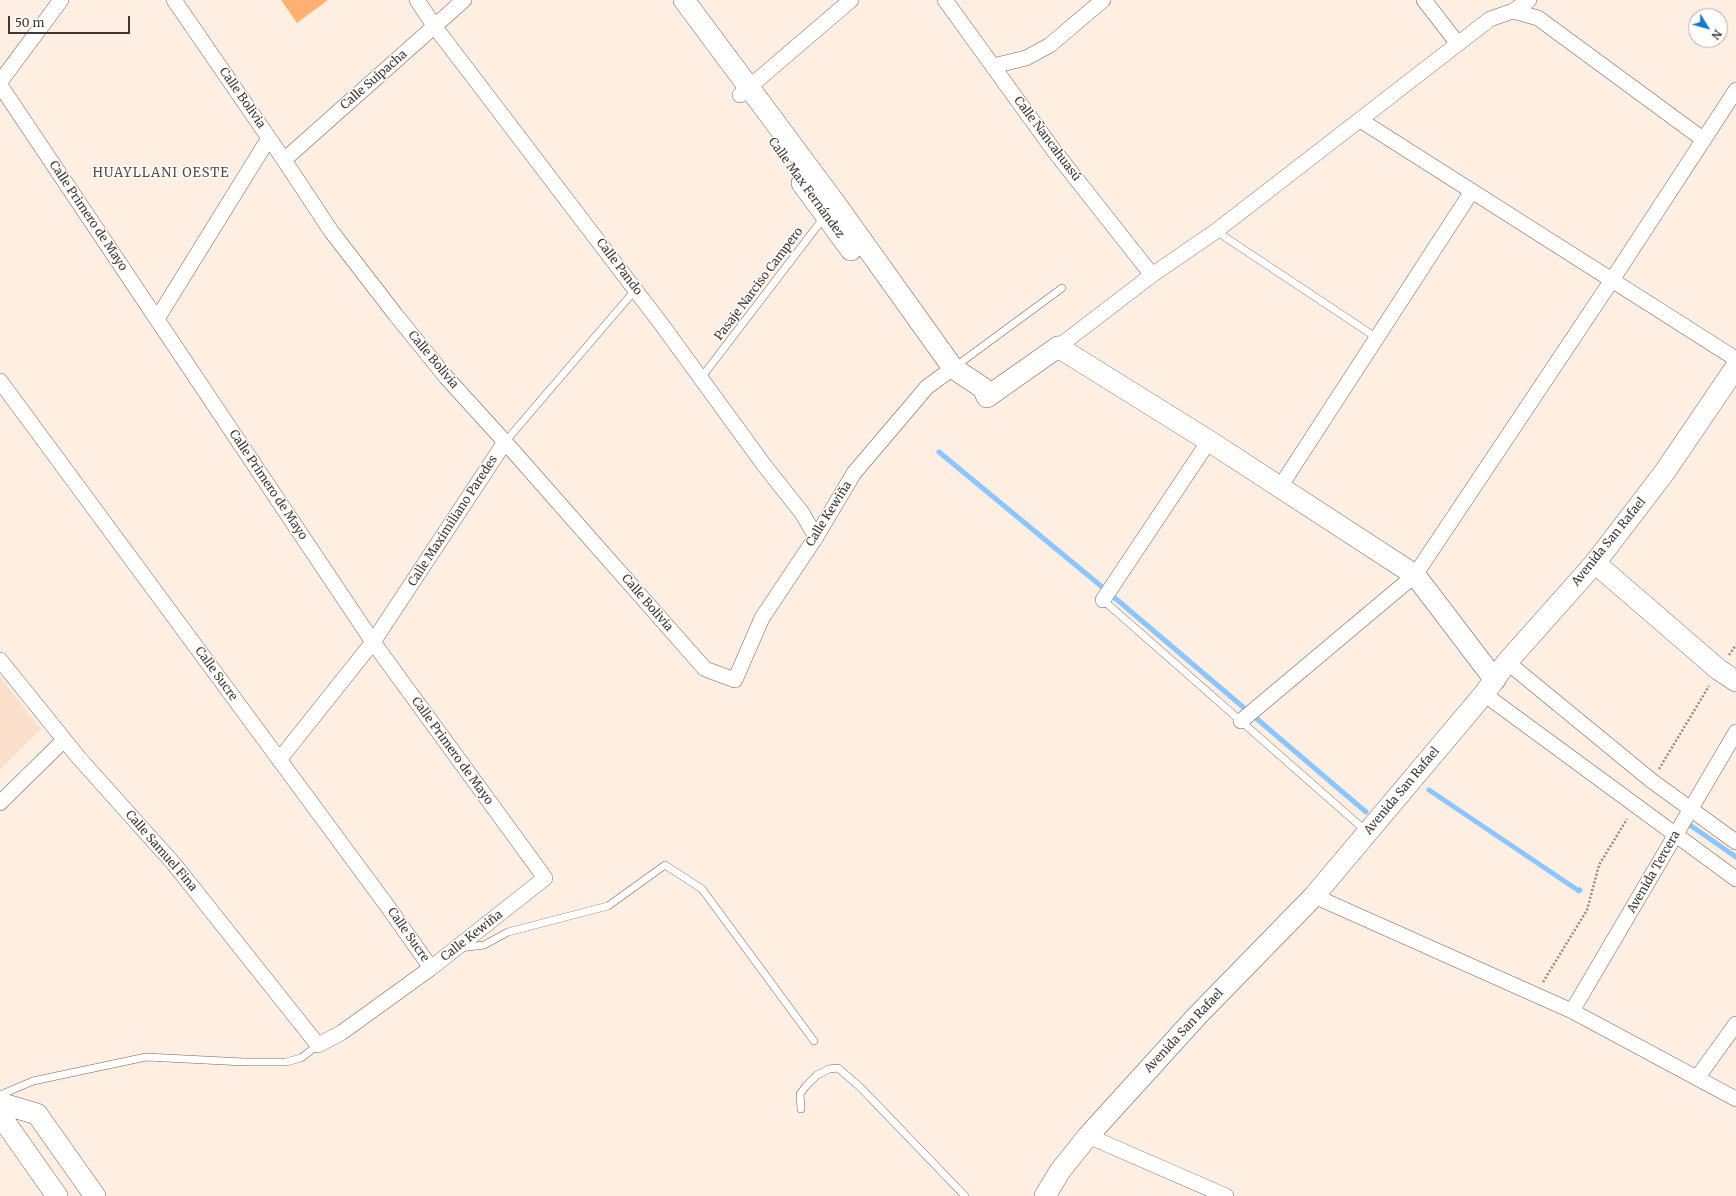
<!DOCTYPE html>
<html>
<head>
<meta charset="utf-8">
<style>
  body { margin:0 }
  #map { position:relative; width:1736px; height:1196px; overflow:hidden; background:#ffeee2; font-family:Merriweather,serif }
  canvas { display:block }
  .north { position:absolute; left:1688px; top:8px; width:40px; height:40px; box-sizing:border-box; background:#fff; border:1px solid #b3afad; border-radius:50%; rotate:127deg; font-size:11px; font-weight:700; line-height:16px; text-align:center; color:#403832 }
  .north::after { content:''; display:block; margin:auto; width:14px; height:18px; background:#1879c5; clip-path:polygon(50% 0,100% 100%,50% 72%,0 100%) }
  .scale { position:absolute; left:8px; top:16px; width:122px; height:18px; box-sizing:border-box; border:2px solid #403832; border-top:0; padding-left:5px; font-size:12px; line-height:14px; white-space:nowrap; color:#403832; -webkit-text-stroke:3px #fff; paint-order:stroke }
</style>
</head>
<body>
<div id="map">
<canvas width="1736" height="1196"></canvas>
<div class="north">N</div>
<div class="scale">50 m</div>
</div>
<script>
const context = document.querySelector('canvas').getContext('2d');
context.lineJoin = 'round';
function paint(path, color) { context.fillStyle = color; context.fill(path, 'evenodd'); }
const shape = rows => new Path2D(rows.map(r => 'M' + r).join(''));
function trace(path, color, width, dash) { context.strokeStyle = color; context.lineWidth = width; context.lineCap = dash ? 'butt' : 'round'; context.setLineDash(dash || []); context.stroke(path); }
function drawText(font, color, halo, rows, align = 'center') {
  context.font = font + ' Merriweather,serif'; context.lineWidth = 3; context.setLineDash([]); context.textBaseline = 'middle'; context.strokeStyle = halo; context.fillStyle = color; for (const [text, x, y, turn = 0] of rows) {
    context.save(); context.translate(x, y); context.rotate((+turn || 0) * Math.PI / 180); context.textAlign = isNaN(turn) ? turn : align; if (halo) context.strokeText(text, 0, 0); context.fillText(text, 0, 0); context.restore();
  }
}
paint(shape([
  [0,677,41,729,0,770]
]), '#fbe0cb');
paint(shape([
  [281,0,328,0,297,23]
]), '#feb171');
trace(shape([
  [939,452,1101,586],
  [1115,598,1243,707],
  [1257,719,1366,812],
  [1429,790,1579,891,1580,890],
  [1687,823,1736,857]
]), '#8bc6ff', 5);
const lane = shape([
  [1216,231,1377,338],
  [956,366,1062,288],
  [701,378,825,216],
  [505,442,636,289],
  [1103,600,1366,831],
  [460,948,484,945,508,932,608,906,665,865,702,889,814,1041],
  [0,1095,33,1081,146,1057,244,1062,286,1062,301,1058,318,1045],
  [801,1109,800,1094,806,1086,817,1075,829,1069,838,1068,860,1087,965,1196]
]);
const street = shape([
  [174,0,284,160,331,231,395,314,446,377,505,442,705,669,735,680,762,618,816,537,854,473,927,387,953,368],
  [417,0,435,27,662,325,764,465,802,513,816,537],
  [945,0,1055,152,1152,275],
  [1424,0,1458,44],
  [1513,11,1538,18,1704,140],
  [993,66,1026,58,1050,45,1103,0],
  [0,82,61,0],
  [0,85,373,642,545,878,431,968,341,1033,318,1045,174,864,79,758,0,660],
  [740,95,851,0],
  [1360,120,1736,359],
  [284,160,464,0],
  [157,319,269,138],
  [1058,347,1152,275,1216,231,1490,19,1513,11,1529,0],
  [0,381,388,907,431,968],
  [1280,487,1472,191],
  [1103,600,1209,441],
  [1507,662,1652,781,1736,842],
  [1484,694,1736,879],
  [1241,721,1415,575,1612,280,1736,90],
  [279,760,373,642,505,442],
  [0,803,64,740],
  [1314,896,1572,1011,1736,1099],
  [1572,1011,1736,732],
  [1697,1078,1736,1024],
  [1088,1136,1226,1196]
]);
const secondary = shape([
  [684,0,835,203,953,368,983,388,987,397,1058,347,1209,441,1415,575,1495,680],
  [802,183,851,250],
  [1595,563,1719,670,1736,681],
  [0,1103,37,1114,95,1196],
  [0,1115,57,1196],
  [1045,1196,1060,1171,1088,1136,1197,1016,1314,896,1484,694,1507,662,1595,563,1664,473,1736,367]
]);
trace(lane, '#756356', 8);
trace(street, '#756356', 16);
trace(secondary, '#756356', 22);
trace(shape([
  [1729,655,1736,645],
  [1659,769,1709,686],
  [1543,982,1587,910,1599,865,1627,819]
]), '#988b83', 2.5, [2, 2]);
trace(lane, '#fff', 7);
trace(street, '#fff', 15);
trace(secondary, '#fff', 21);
drawText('12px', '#403832', '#fff', [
  ["Calle Suipacha",374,80,-41],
  ["Calle Bolivia",242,98,55],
  ["Calle Ñancahuasú",1047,139,53],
  ["Calle Max Fernández",806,188,54],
  ["Calle Primero de Mayo",88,216,56],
  ["Calle Pando",619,267,53],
  ["Pasaje Narciso Campero",759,284,-53],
  ["Calle Bolivia",433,360,50],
  ["Calle Primero de Mayo",268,485,56],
  ["Calle Kewiña",829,514,-58],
  ["Calle Maximiliano Paredes",453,521,-57],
  ["Avenida San Rafael",1609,542,-51],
  ["Calle Bolivia",647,603,49],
  ["Calle Sucre",216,674,54],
  ["Calle Primero de Mayo",452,751,54],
  ["Avenida San Rafael",1402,791,-50],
  ["Calle Samuel Fina",161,851,49],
  ["Avenida Tercera",1654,872,-60],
  ["Calle Sucre",408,935,55],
  ["Calle Kewiña",472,936,-38],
  ["Avenida San Rafael",1184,1031,-47]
]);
context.letterSpacing = '1px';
drawText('13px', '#5d4c3f', '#fff', [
  ["HUAYLLANI OESTE",161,173]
]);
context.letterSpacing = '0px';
</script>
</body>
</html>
